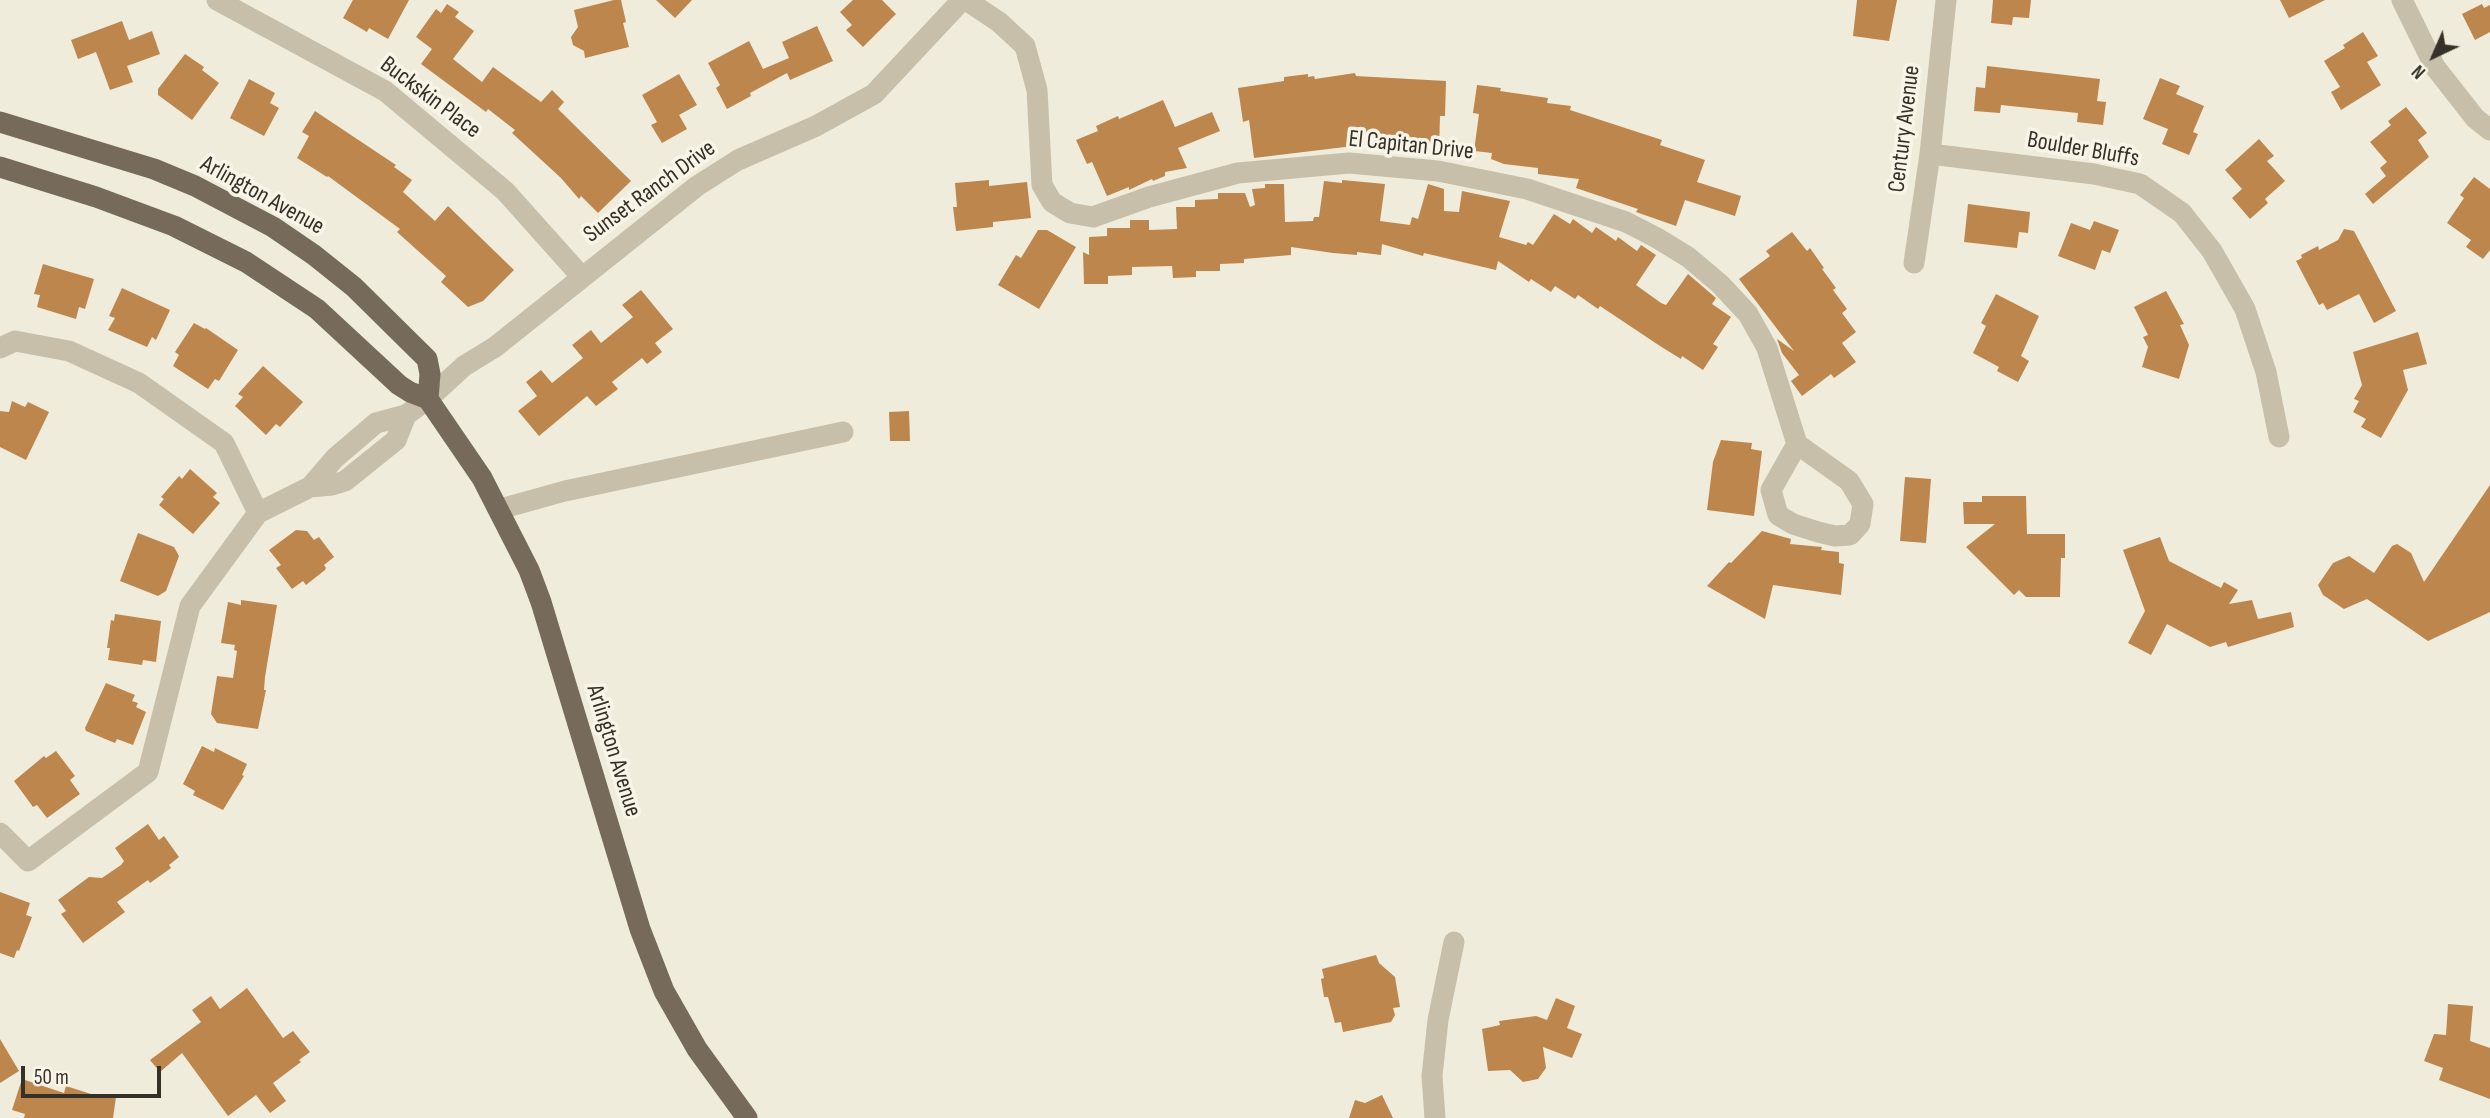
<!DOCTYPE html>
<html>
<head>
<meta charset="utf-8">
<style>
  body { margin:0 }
  #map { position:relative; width:2490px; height:1118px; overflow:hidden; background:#f0ecdc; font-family:"Sofia Sans Condensed",sans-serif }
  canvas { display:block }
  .north { position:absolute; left:2399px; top:21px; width:70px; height:70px; -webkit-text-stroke:5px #f8f5e8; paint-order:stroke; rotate:224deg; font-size:19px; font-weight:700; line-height:28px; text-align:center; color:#353028 }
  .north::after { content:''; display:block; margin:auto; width:24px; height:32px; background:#353028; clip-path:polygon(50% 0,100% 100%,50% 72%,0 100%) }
  .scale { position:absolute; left:21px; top:1066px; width:140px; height:32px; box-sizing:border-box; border:4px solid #353028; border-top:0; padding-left:9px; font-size:21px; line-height:24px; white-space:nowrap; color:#353028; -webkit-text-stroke:5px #f8f5e8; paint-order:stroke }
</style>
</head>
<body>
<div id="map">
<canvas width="2490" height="1118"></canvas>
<div class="north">N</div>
<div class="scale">50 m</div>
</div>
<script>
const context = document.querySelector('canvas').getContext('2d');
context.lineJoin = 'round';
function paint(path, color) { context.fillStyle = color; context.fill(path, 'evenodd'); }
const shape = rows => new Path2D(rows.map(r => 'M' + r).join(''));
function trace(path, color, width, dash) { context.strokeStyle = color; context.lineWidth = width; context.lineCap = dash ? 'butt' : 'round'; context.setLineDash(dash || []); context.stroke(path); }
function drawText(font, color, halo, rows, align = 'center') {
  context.font = font + ' "Sofia Sans Condensed",sans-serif'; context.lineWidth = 7; context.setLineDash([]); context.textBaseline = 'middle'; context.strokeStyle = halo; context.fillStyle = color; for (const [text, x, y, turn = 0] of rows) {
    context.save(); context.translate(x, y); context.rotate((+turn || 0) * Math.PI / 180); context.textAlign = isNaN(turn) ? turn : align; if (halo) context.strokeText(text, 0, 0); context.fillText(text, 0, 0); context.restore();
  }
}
paint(shape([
  [353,0,409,0,388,39,369,28,367,32,343,18],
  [614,0,621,0,626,22,623,23,629,47,585,58,584,51,573,45,571,37,578,27,574,10],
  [656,0,692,0,675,18],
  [853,0,882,0,896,14,863,47,846,30,852,25,840,12],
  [1857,0,1897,0,1889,41,1853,36],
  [1993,0,2031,0,2029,18,2013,17,2012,25,1991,23],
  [2280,0,2325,0,2289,18],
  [447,4,459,12,455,17,474,31,453,59,482,82,493,67,541,102,552,90,564,102,558,109,631,181,598,213,581,196,579,199,561,178,512,133,515,130,488,109,486,112,421,64,432,49,416,37,436,9,441,13],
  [2482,4,2484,8,2490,5,2490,32,2475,40,2462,14],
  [122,21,129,40,152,31,160,54,127,66,133,82,110,90,96,52,78,59,71,40],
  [817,26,833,61,790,80,787,73,750,93,751,96,727,109,716,88,720,85,708,63,749,41,763,69,789,58,782,42],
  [2363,32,2378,56,2367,62,2381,85,2341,110,2331,92,2340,87,2324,61,2345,48,2343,45],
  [185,54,204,67,202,70,219,83,192,120,158,95,158,89],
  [1987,66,2100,79,2097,101,2106,102,2103,125,2077,122,2078,113,2001,105,2000,113,1974,111,1976,87,1985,88],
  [1355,73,1356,76,1446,81,1445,116,1440,116,1439,152,1378,148,1378,143,1254,158,1249,120,1243,122,1238,88,1284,81,1284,77,1308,74,1308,77,1314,76,1315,79],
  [679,74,697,105,679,115,687,129,662,143,651,125,657,122,642,95],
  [2160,78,2180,86,2176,94,2204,106,2193,132,2198,134,2189,155,2162,144,2168,129,2143,119],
  [249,79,275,93,270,103,279,108,264,136,230,118],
  [1477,85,1501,88,1500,91,1548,98,1547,103,1571,106,1570,110,1662,140,1660,145,1705,160,1697,182,1741,196,1735,216,1685,200,1676,226,1636,212,1638,209,1576,188,1579,179,1538,174,1538,168,1504,164,1491,159,1492,153,1474,151,1479,114,1473,113],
  [1163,100,1175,127,1212,112,1220,131,1178,148,1187,168,1165,172,1165,176,1153,181,1152,179,1129,190,1129,187,1107,196,1092,162,1087,164,1076,140,1098,131,1096,126,1118,116,1119,119],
  [2406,107,2427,133,2418,140,2429,157,2373,204,2365,194,2386,176,2380,168,2387,162,2370,142,2391,125,2388,121],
  [315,111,396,165,394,167,412,180,403,192,435,221,448,206,514,270,483,301,468,307,441,282,446,276,397,232,400,229,328,176,327,177,297,158,309,136,302,132],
  [2259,139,2274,156,2267,161,2285,181,2265,199,2268,203,2250,219,2232,198,2242,189,2225,170],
  [2474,177,2490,189,2490,250,2483,259,2466,247,2471,240,2447,223,2464,198,2460,195],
  [989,180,989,186,1027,182,1031,218,993,222,993,227,956,231,953,207,957,207,955,183],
  [1342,180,1385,184,1380,221,1410,225,1412,217,1418,219,1428,184,1444,189,1444,211,1459,212,1462,191,1510,201,1499,237,1526,245,1528,242,1533,245,1554,214,1570,224,1573,219,1592,233,1596,227,1616,241,1618,237,1637,251,1641,245,1656,255,1636,285,1661,303,1666,305,1688,274,1716,298,1712,304,1731,317,1713,344,1718,347,1703,370,1682,356,1681,359,1660,346,1600,306,1598,309,1578,295,1575,299,1555,286,1551,292,1531,279,1529,282,1498,261,1496,270,1424,253,1423,256,1382,244,1381,255,1357,252,1357,255,1333,253,1291,247,1291,255,1244,259,1244,263,1220,264,1220,271,1196,271,1196,277,1173,278,1172,266,1132,267,1132,275,1108,276,1108,284,1084,284,1083,252,1089,255,1089,237,1107,236,1107,228,1130,228,1130,220,1149,220,1149,230,1177,229,1176,207,1195,207,1195,200,1218,199,1218,193,1245,193,1250,207,1255,205,1252,189,1265,188,1265,184,1284,184,1285,222,1313,221,1314,217,1319,217,1324,181,1342,183],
  [1968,204,2030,212,2028,233,2019,232,2017,248,1964,242],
  [2094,221,2119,230,2110,253,2102,250,2095,270,2058,256,2071,223,2090,230],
  [2344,229,2354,231,2396,311,2374,323,2359,294,2327,310,2323,303,2319,305,2296,261,2302,258,2301,255,2318,246,2319,250,2338,240],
  [1038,230,1047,230,1076,247,1039,309,998,285,1016,255,1021,258],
  [1792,232,1807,251,1810,248,1824,268,1822,269,1836,288,1833,290,1847,309,1842,313,1856,332,1842,343,1856,362,1834,378,1831,374,1802,396,1791,381,1799,375,1782,353,1777,339,1794,351,1739,279,1770,256,1766,251],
  [43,264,94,279,85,309,79,307,76,319,37,307,40,295,34,294],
  [122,288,170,310,156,340,152,337,147,347,108,330,115,318,109,316],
  [641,290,673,329,655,343,662,352,647,364,642,358,612,382,618,389,596,406,587,396,539,436,518,411,537,396,526,382,541,370,552,383,583,358,572,345,591,330,601,343,633,317,622,305],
  [2166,291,2184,324,2180,325,2189,345,2179,379,2142,367,2148,347,2143,337,2148,335,2134,307],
  [1996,294,2039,316,2021,356,2029,361,2018,382,1997,371,1999,367,1973,353,1986,326,1981,323],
  [194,323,205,329,206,328,238,350,219,381,215,379,208,389,173,366,179,355,175,352],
  [2418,332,2427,364,2403,370,2408,390,2381,438,2361,427,2366,419,2353,412,2359,401,2354,399,2362,385,2353,352],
  [263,366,303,402,280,427,276,424,266,435,235,406,243,397,238,394],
  [12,401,25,407,28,402,49,412,26,460,0,447,0,411,9,412],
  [909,411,910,441,890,441,889,412],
  [1721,440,1752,443,1751,449,1762,451,1754,516,1707,510,1713,462],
  [190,469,217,493,213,497,220,503,193,534,159,505,164,499,161,497,179,476,182,479],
  [1905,477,1931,479,1926,543,1900,541],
  [2490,485,2490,612,2428,641,2367,599,2344,609,2323,595,2318,585,2333,563,2349,556,2374,573,2392,546,2397,544,2411,553,2424,582],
  [1982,496,2026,496,2027,534,2065,534,2065,558,2061,558,2060,597,2026,597,2019,590,2014,595,1966,547,1995,524,1964,524,1963,502,1982,502],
  [296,530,307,531,314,540,319,537,334,557,324,565,326,568,325,570,306,585,303,581,292,589,276,568,281,565,269,550],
  [1762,531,1791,539,1790,544,1822,547,1821,550,1839,552,1839,563,1844,564,1841,595,1773,585,1765,619,1707,586,1729,562,1731,563],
  [138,533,174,547,179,556,166,591,158,596,120,581],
  [2160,537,2169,561,2221,588,2224,582,2238,590,2229,604,2252,600,2258,619,2291,612,2294,627,2228,647,2226,642,2210,647,2167,624,2151,655,2128,643,2145,611,2123,550],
  [241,600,277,605,265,677,264,690,266,690,258,729,217,723,211,714,217,676,233,678,237,651,234,650,235,645,221,643,228,602,241,605],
  [115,614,161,621,156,662,143,660,142,665,108,660,110,648,107,648,111,620,114,621],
  [106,683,135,695,132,701,138,703,136,707,146,712,133,745,117,739,115,743,86,731,85,728],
  [202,746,214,752,215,748,247,764,242,775,244,776,223,810,193,795,195,791,183,784],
  [56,751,75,776,70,780,80,794,47,818,37,805,33,807,14,781,44,756,46,758],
  [148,824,159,840,164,836,179,857,169,865,171,868,150,883,148,880,117,902,125,912,83,943,61,914,66,911,58,900,89,877,102,878,121,865,124,861,115,848],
  [0,892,30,903,26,915,32,917,19,951,17,950,14,958,0,953],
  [1376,955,1379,963,1395,977,1400,1007,1393,1008,1395,1015,1391,1022,1343,1032,1341,1022,1335,1023,1328,997,1324,997,1321,979,1324,978,1322,969],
  [247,988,283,1038,293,1031,310,1052,299,1060,301,1062,273,1083,286,1101,270,1113,256,1095,228,1116,182,1053,160,1072,150,1060,201,1022,192,1010,211,996,220,1009],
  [1556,998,1575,1006,1567,1028,1582,1034,1572,1058,1543,1047,1546,1068,1538,1079,1523,1082,1510,1070,1488,1071,1482,1029,1500,1025,1499,1021,1536,1016,1547,1020],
  [2448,1004,2473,1006,2470,1041,2490,1048,2490,1099,2439,1080,2443,1068,2424,1061,2434,1034,2446,1035],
  [0,1039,19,1071,0,1083],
  [22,1079,64,1093,66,1086,94,1095,116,1097,113,1118,24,1118,25,1114,12,1110],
  [1382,1095,1393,1118,1349,1118,1355,1100,1365,1103]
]), '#bd864d');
trace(shape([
  [217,0,385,91,505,191,581,276],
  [966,0,999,22,1025,46,1037,90,1042,185,1052,202,1070,213,1093,217,1149,197,1238,173,1349,163,1438,171,1527,189,1626,222,1657,238,1688,257,1720,284,1748,314,1767,348,1797,444,1849,481,1863,504,1860,524,1850,535,1835,536,1818,532,1793,524,1778,515,1771,490,1797,444],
  [2402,0,2435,67,2475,118,2490,130],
  [1930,154,2094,174,2140,184,2182,213,2212,251,2245,309,2266,372,2279,437],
  [1914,263,1930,154,1946,0],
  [0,348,15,341,69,351,139,383,224,443,258,513],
  [310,487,335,458,376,423,406,415,428,399,464,366,495,347,697,186,738,160,816,126,874,94,962,0],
  [500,509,565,491,843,432],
  [0,833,28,861,148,772,190,606,258,513,310,487,332,485,345,481,396,440,406,415],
  [1435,1118,1432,1076,1438,1020,1454,942]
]), '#c7bfa9', 21);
trace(shape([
  [0,122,154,169,195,186,273,227,314,255,354,287,427,359,430,374,428,399],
  [0,167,96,197,174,226,246,262,317,309,399,385,410,392,428,399,482,478,529,570,541,602,640,929,664,991,697,1049,747,1118]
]), '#766b5a', 21);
drawText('24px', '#353028', '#f8f5e8', [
  ["Buckskin Place",430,98,37],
  ["Century Avenue",1905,129,-83],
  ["El Capitan Drive",1411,146,6],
  ["Boulder Bluffs",2083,150,10],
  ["Sunset Ranch Drive",650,192,-36],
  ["Arlington Avenue",262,196,29],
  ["Arlington Avenue",613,751,73]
]);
</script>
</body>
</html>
